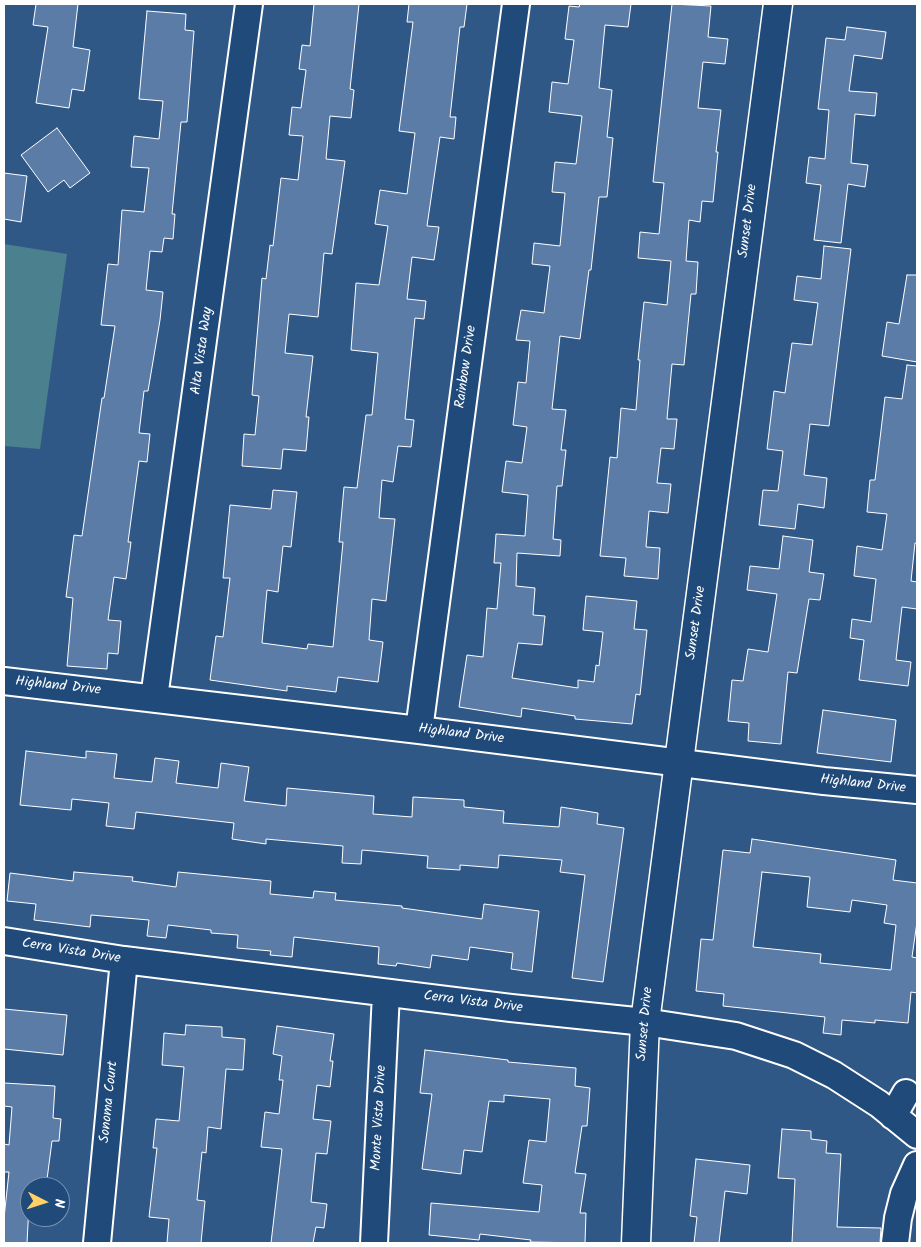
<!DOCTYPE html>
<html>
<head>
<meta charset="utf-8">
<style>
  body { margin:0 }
  #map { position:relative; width:921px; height:1247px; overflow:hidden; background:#305887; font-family:Kalam,sans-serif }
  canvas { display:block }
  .frame { position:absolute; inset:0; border:5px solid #fff; pointer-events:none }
  .north { position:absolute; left:20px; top:1177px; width:50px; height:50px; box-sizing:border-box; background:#1f4a7a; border:1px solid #7992af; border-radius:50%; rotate:95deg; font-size:14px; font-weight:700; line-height:20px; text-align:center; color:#fff }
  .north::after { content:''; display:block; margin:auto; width:18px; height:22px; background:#ffd166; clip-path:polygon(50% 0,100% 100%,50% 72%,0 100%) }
</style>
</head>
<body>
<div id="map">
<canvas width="921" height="1247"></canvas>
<div class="frame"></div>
<div class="north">N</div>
</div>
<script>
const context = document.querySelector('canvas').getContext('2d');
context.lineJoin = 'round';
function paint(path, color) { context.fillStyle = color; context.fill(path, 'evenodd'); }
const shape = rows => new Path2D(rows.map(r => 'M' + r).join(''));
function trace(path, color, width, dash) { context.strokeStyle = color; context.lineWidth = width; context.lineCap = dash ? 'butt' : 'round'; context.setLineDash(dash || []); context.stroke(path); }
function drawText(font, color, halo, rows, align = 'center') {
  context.font = font + ' Kalam,sans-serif'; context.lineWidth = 4.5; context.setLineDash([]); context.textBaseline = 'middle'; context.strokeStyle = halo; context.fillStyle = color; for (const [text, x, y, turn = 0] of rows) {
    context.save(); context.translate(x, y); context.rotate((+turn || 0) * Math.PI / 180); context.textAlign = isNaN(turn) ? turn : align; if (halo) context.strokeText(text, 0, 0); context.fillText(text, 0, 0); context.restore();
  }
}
paint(shape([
  [4,244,67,254,40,449,4,446]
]), '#4b818e');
const building = shape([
  [36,4,78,4,73,47,90,50,84,91,72,89,69,108,36,103,48,27,33,25,36,4],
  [314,4,359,4,350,89,354,90,351,118,330,116,326,159,345,161,332,254,324,253,318,317,289,314,285,353,313,356,306,417,309,417,306,451,283,449,281,469,242,466,244,434,255,435,259,396,252,395,262,278,266,279,270,245,273,246,281,178,298,180,303,136,289,135,292,107,301,108,306,70,299,69,302,45,310,46,314,4],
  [409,4,467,4,464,27,460,27,450,117,456,117,454,139,440,137,427,226,439,227,434,260,412,257,407,299,426,301,424,319,415,318,405,419,414,420,411,447,398,446,393,482,382,480,379,518,395,519,386,601,372,599,369,640,383,642,378,682,338,677,336,692,287,686,287,691,210,680,216,636,223,637,230,578,223,578,230,505,271,509,273,490,297,492,291,547,283,546,278,592,267,590,262,643,307,649,308,644,333,647,343,542,339,542,344,487,357,488,366,415,372,415,378,353,351,350,356,283,379,285,388,226,375,224,380,190,407,194,415,133,399,131,413,22,407,22,409,4],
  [580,4,631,4,628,27,605,25,599,88,612,90,607,137,613,138,607,197,599,197,591,270,589,270,580,339,560,336,552,409,566,410,561,450,566,450,562,486,557,486,553,539,561,540,560,556,517,553,516,586,535,588,533,615,545,616,542,645,518,643,512,678,578,688,578,680,594,682,596,665,599,666,603,632,583,630,586,596,637,601,634,629,647,630,640,695,636,694,632,724,575,719,575,716,522,708,521,717,459,707,467,655,483,657,487,608,497,609,501,563,494,563,496,534,525,536,528,495,502,492,506,461,522,463,527,427,513,425,518,382,526,383,530,341,516,340,521,310,544,313,550,266,532,264,534,243,560,246,565,193,552,192,555,162,576,164,582,116,549,112,552,82,568,84,574,40,565,39,569,6,579,7,580,4],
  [672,4,711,6,708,37,728,39,725,64,703,62,698,108,721,110,716,152,718,152,713,202,702,201,700,222,689,220,686,261,698,262,696,294,691,294,684,365,672,364,667,419,677,419,674,449,661,448,657,483,671,484,668,513,649,511,646,547,660,548,658,579,624,576,626,558,600,556,610,457,617,458,621,408,636,410,640,360,638,360,644,302,667,305,671,261,638,258,640,232,659,234,664,183,653,182,672,4],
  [147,11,186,14,185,30,194,31,187,122,181,122,172,214,175,214,173,239,164,238,162,252,150,251,146,290,163,292,160,320,148,391,144,391,139,433,150,434,147,462,139,461,128,542,131,542,126,579,114,577,108,620,121,621,118,654,108,653,107,669,67,666,73,598,66,597,74,535,82,536,102,398,104,398,115,326,101,325,108,264,118,265,122,210,144,212,149,168,131,167,134,136,159,139,163,101,139,99,147,11],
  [847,27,886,32,882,59,854,55,849,91,877,93,875,116,855,114,851,163,868,165,865,187,848,184,841,243,814,240,821,185,806,183,809,157,825,159,829,110,818,109,826,38,845,40,847,27],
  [57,128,90,173,70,188,64,180,48,192,21,155,57,128],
  [4,173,27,176,21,222,4,219,4,173],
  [824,246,851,249,829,426,810,424,804,475,827,478,824,508,798,504,795,529,759,525,763,490,778,491,783,451,767,449,774,391,785,393,792,343,812,345,818,303,794,300,797,276,821,279,824,246],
  [907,275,917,275,917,362,882,356,887,322,899,324,907,275],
  [907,365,917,366,917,543,915,543,911,581,917,582,917,609,902,607,896,660,911,662,908,686,859,680,864,640,850,638,852,619,871,622,876,579,854,576,857,546,882,550,887,514,867,512,870,480,875,480,885,397,902,399,907,365],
  [783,536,813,540,809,572,824,574,820,600,809,599,797,673,788,672,781,744,748,741,749,723,728,721,732,680,743,681,748,649,768,652,777,594,747,590,750,566,779,569,783,536],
  [823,710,896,720,891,762,817,753,823,710],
  [26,751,86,758,86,751,117,754,114,778,152,782,155,758,179,761,176,783,218,788,221,763,249,767,244,801,286,806,287,788,374,796,373,814,412,817,413,797,464,800,464,807,504,811,503,823,559,827,561,807,598,813,597,824,624,828,603,982,572,978,585,875,560,872,562,860,499,855,498,868,460,865,460,870,427,868,428,856,362,850,361,864,342,863,343,846,266,839,266,844,232,839,234,823,136,812,134,829,106,826,109,803,72,799,71,810,20,805,26,751],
  [752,839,896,860,893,880,917,883,917,922,912,957,917,958,917,993,911,992,908,1023,875,1020,875,1023,842,1020,841,1035,823,1033,825,1017,723,1006,724,994,696,991,701,939,713,940,723,850,750,853,752,839],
  [762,872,810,877,807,907,850,912,852,900,887,905,884,923,896,925,891,970,820,963,821,954,753,947,762,872],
  [74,872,133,877,132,881,176,887,178,872,271,881,270,894,313,898,314,891,336,893,335,900,402,906,402,908,482,919,484,904,539,911,532,972,511,969,513,953,470,947,468,960,432,955,430,968,397,963,396,966,378,964,379,947,294,937,292,957,270,955,271,951,237,948,238,935,211,933,211,930,168,925,166,938,147,936,149,920,91,915,90,927,34,920,36,904,7,901,10,873,73,881,74,872],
  [4,1009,67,1015,63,1055,4,1049,4,1009],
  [186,1025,222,1027,222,1037,245,1039,243,1070,226,1069,221,1129,208,1127,206,1153,202,1152,197,1200,205,1201,201,1243,167,1243,169,1219,149,1217,157,1148,153,1148,156,1119,179,1121,184,1067,162,1065,164,1033,185,1035,186,1025],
  [277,1026,334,1034,330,1061,333,1061,330,1087,317,1085,313,1119,331,1121,327,1154,316,1153,311,1202,327,1204,324,1228,316,1227,313,1243,271,1243,282,1149,261,1147,265,1112,279,1114,283,1080,279,1080,282,1056,273,1054,277,1026],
  [425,1050,508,1060,508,1062,576,1068,575,1086,590,1088,587,1126,582,1126,575,1173,586,1174,580,1213,586,1213,585,1243,530,1242,531,1240,480,1234,479,1240,429,1235,431,1203,539,1212,542,1185,523,1183,529,1140,546,1142,550,1099,504,1095,504,1102,489,1101,482,1152,464,1150,461,1174,422,1169,432,1094,420,1093,425,1050],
  [4,1083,55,1086,53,1118,61,1119,59,1141,52,1141,46,1187,30,1187,27,1243,4,1243,4,1218,9,1172,4,1172,4,1144,9,1145,12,1107,4,1106,4,1083],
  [782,1129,811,1131,811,1139,827,1141,826,1153,841,1154,837,1227,881,1228,880,1243,792,1243,795,1179,778,1178,782,1129],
  [696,1159,750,1165,747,1194,725,1191,719,1243,694,1243,697,1217,690,1216,696,1159]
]);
paint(building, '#5c7ca8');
trace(building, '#fff', 1);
const minor = shape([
  [4,681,419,730,824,781,917,790],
  [154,698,249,4],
  [419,730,516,4],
  [4,941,124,960,511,1008,645,1022,736,1036,794,1055,834,1075,879,1104,917,1135],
  [893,1116,906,1093],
  [97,1243,124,960],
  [374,1243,386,993],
  [895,1243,898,1218,904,1194,917,1165]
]);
const tertiary = shape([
  [636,1243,645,1022,778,4]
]);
trace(minor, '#fff', 30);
trace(tertiary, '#fff', 31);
trace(minor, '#1f4a7a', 26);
trace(tertiary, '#1f4a7a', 28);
drawText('14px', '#fff', '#1f4a7a', [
  ["Sunset Drive",749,221,-83],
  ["Alta Vista Way",203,351,-82],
  ["Rainbow Drive",467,367,-82],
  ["Sunset Drive",697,623,-82],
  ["Highland Drive",58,687,6],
  ["Highland Drive",461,735,7],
  ["Highland Drive",863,785,6],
  ["Cerra Vista Drive",71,952,9],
  ["Cerra Vista Drive",473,1003,7],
  ["Sunset Drive",646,1024,-85],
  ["Sonoma Court",110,1102,-84],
  ["Monte Vista Drive",380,1118,-87]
]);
</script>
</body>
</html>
